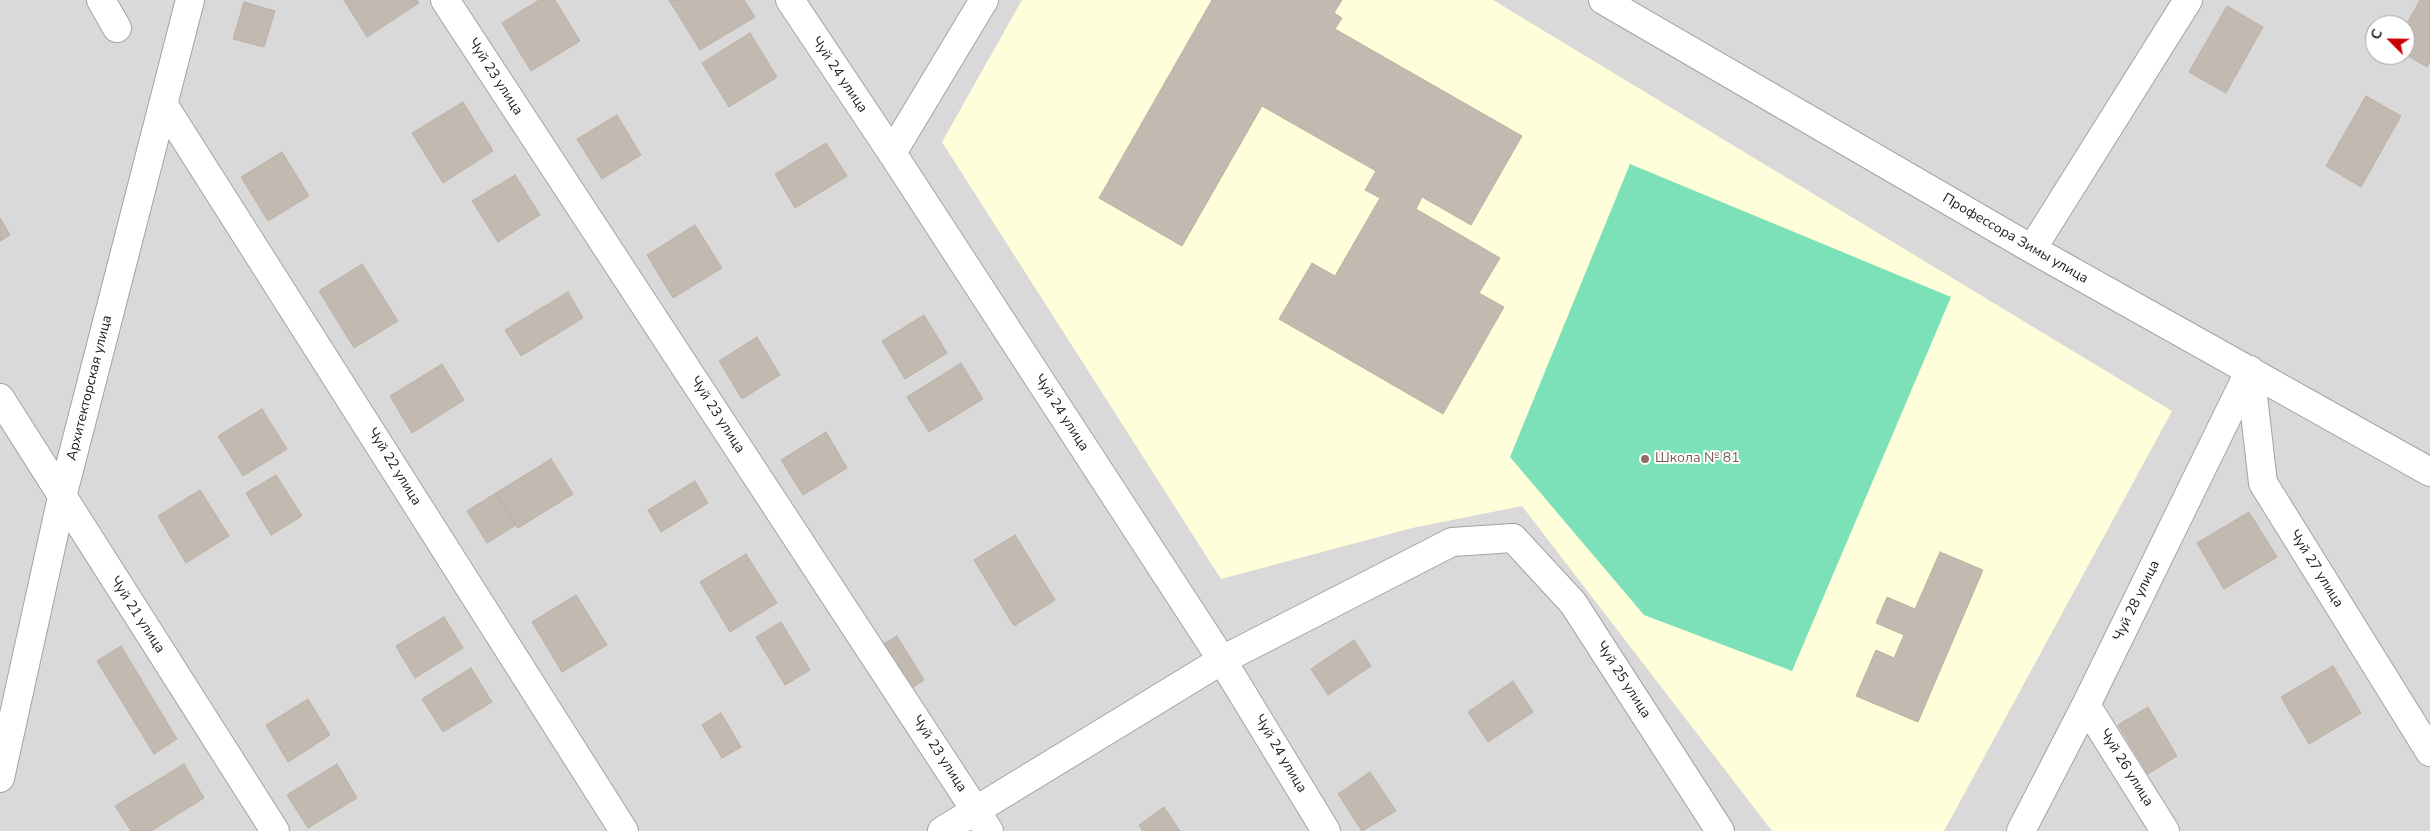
<!DOCTYPE html>
<html>
<head>
<meta charset="utf-8">
<style>
  body { margin:0 }
  #map { position:relative; width:2430px; height:831px; overflow:hidden; background:#eeeae1; font-family:"Nunito Sans",sans-serif }
  canvas { display:block }
  .north { position:absolute; left:2365px; top:15px; width:50px; height:50px; box-sizing:border-box; background:#fff; border:1px solid #a4a4a4; border-radius:50%; rotate:293deg; font-size:14px; font-weight:700; line-height:20px; text-align:center; color:#1c1c1c }
  .north::after { content:''; display:block; margin:auto; width:18px; height:22px; background:#c90004; clip-path:polygon(50% 0,100% 100%,50% 72%,0 100%) }
</style>
</head>
<body>
<div id="map">
<canvas width="2430" height="831"></canvas>
<div class="north">С</div>
</div>
<script>
const context = document.querySelector('canvas').getContext('2d');
context.lineJoin = 'round';
function paint(path, color) { context.fillStyle = color; context.fill(path, 'evenodd'); }
const shape = rows => new Path2D(rows.map(r => 'M' + r).join(''));
function trace(path, color, width, dash) { context.strokeStyle = color; context.lineWidth = width; context.lineCap = dash ? 'butt' : 'round'; context.setLineDash(dash || []); context.stroke(path); }
function drawText(font, color, halo, rows, align = 'center') {
  context.font = font + ' "Nunito Sans",sans-serif'; context.lineWidth = 4; context.setLineDash([]); context.textBaseline = 'middle'; context.strokeStyle = halo; context.fillStyle = color; for (const [text, x, y, turn = 0] of rows) {
    context.save(); context.translate(x, y); context.rotate((+turn || 0) * Math.PI / 180); context.textAlign = isNaN(turn) ? turn : align; if (halo) context.strokeText(text, 0, 0); context.fillText(text, 0, 0); context.restore();
  }
}
paint(shape([
  [0,0,2430,0,2430,831,0,831],
  [2375,25,2405,25,2405,55,2375,55]
]), '#dad9d9');
paint(shape([
  [1022,0,1493,0,2172,411,1944,831,1772,831,1522,506,1412,528,1221,579,942,142]
]), '#fffeda');
paint(shape([
  [1630,164,1951,297,1792,671,1644,615,1510,457]
]), '#7ce1b8');
const building = shape([
  [344,0,417,0,419,3,367,37,344,0],
  [539,0,555,0,580,41,531,71,502,23,539,0],
  [669,0,744,0,755,17,700,50,669,0],
  [1212,0,1342,0,1334,13,1342,18,1335,29,1522,136,1471,225,1422,197,1416,209,1500,258,1479,293,1504,307,1443,414,1279,319,1312,263,1335,276,1380,198,1365,190,1376,171,1262,106,1182,246,1099,198,1212,0],
  [2420,0,2430,0,2430,62,2427,67,2405,54,2405,27,2420,0],
  [244,2,275,11,264,47,233,39,244,2],
  [2227,6,2263,27,2226,93,2189,72,2227,6],
  [750,33,777,77,729,107,702,63,750,33],
  [2366,96,2401,116,2361,187,2326,166,2366,96],
  [463,102,493,151,443,183,412,133,463,102],
  [617,115,641,155,602,179,577,139,617,115],
  [826,143,847,176,795,208,775,174,826,143],
  [282,152,309,196,268,221,241,177,282,152],
  [515,175,540,215,498,242,472,201,515,175],
  [0,218,10,235,0,241,0,218],
  [695,225,722,268,673,298,647,255,695,225],
  [362,264,398,321,354,348,319,291,362,264],
  [568,292,583,318,521,356,505,330,568,292],
  [924,315,947,353,905,379,882,341,924,315],
  [757,337,780,375,742,399,719,361,757,337],
  [961,363,983,399,929,432,907,397,961,363],
  [442,364,464,400,412,433,390,396,442,364],
  [262,409,287,449,243,476,218,436,262,409],
  [826,432,847,468,803,495,781,460,826,432],
  [551,459,573,494,518,528,496,493,551,459],
  [276,475,302,516,271,535,246,493,276,475],
  [695,481,708,503,661,532,648,510,695,481],
  [200,490,229,536,186,563,158,516,200,490],
  [496,493,516,525,487,543,467,511,496,493],
  [2249,512,2277,557,2224,589,2197,543,2249,512],
  [1015,535,1055,600,1014,626,974,560,1015,535],
  [1940,552,1983,570,1918,722,1856,696,1876,650,1894,658,1904,635,1876,623,1887,597,1915,609,1940,552],
  [746,554,777,603,730,632,700,582,746,554],
  [576,595,607,645,562,672,532,622,576,595],
  [444,617,463,648,415,678,396,646,444,617],
  [781,622,810,670,785,685,756,637,781,622],
  [897,636,924,680,907,691,880,646,897,636],
  [1354,640,1371,666,1328,695,1311,669,1354,640],
  [121,646,177,739,154,754,97,661,121,646],
  [2333,666,2361,713,2309,744,2281,697,2333,666],
  [471,668,492,702,443,732,422,699,471,668],
  [1513,681,1533,712,1488,742,1468,712,1513,681],
  [308,699,330,735,288,762,266,725,308,699],
  [2148,707,2177,756,2148,774,2118,725,2148,707],
  [721,713,741,747,722,758,702,725,721,713],
  [184,764,204,798,151,831,131,831,115,806,184,764],
  [337,764,357,798,308,828,287,795,337,764],
  [1370,772,1396,811,1362,831,1338,794,1370,772],
  [1164,807,1180,831,1143,831,1139,825,1164,807]
]);
paint(building, '#c2b9b1');
trace(building, '#c0b0a3', 1);
const minor = shape([
  [101,0,117,28],
  [445,0,989,831],
  [790,0,892,153,1222,660,1326,831],
  [1603,0,2032,249,2430,472],
  [163,104,624,831],
  [892,153,984,0],
  [2032,249,2188,0],
  [2250,370,2263,483,2430,752],
  [0,398,275,831],
  [2086,705,2165,831],
  [0,778,62,497,190,0],
  [942,831,1222,660,1452,542,1513,538,1573,603,1720,831],
  [2021,831,2086,705,2250,370]
]);
trace(minor, '#a3a3a3', 30);
trace(minor, '#fff', 28);
for (const [x, y, r, color] of [
  [1645,459,5,"#8d6e63"]
]) { const dot = new Path2D(); dot.arc(x, y, r, 0, 2 * Math.PI); context.fillStyle = color; context.fill(dot); trace(dot, '#fff', 2); }
drawText('14px', '#1c1c1c', '#fff', [
  ["Чуй 24 улица",839,75,56],
  ["Чуй 23 улица",495,77,57],
  ["Профессора Зимы улица",2015,239,30],
  ["Архитекторская улица",90,388,-76],
  ["Чуй 24 улица",1061,413,57],
  ["Чуй 23 улица",717,415,57],
  ["Чуй 22 улица",394,467,58],
  ["Чуй 27 улица",2316,569,58],
  ["Чуй 28 улица",2137,601,-64],
  ["Чуй 21 улица",137,615,57],
  ["Чуй 25 улица",1623,680,57],
  ["Чуй 23 улица",939,754,57],
  ["Чуй 24 улица",1280,754,59],
  ["Чуй 26 улица",2126,768,58]
]);
drawText('14px', '#785e54', '#fff', [
  ["Школа № 81",1655,459]
], 'left');
</script>
</body>
</html>
